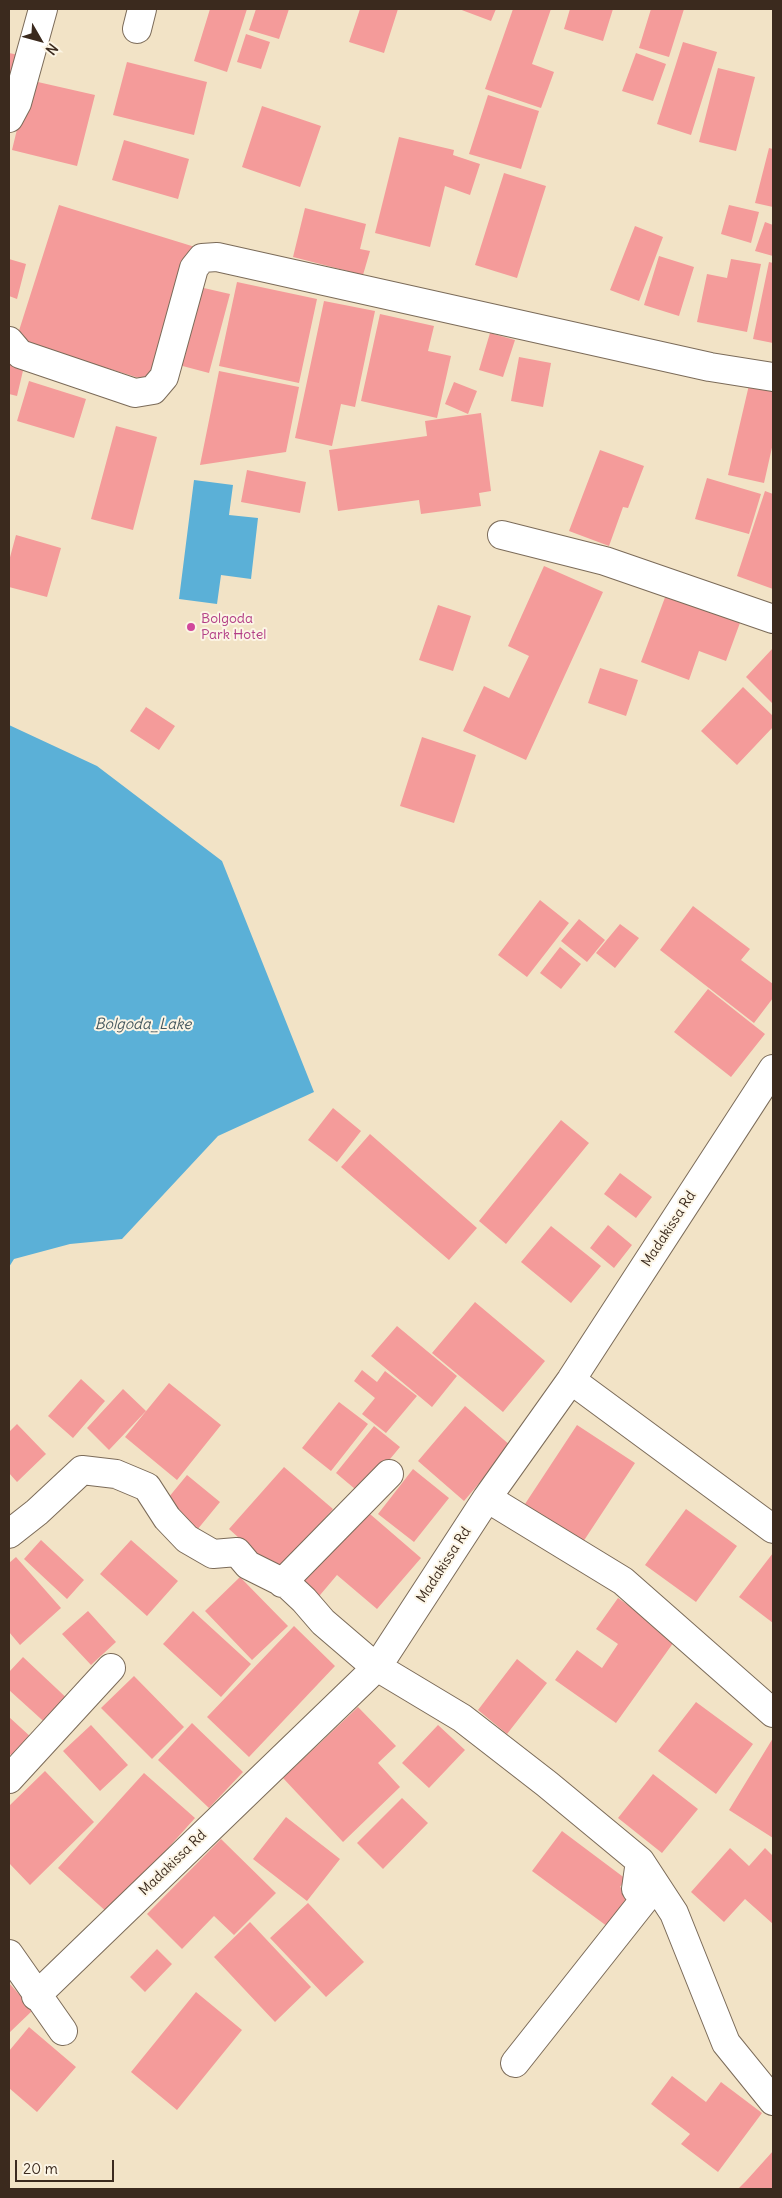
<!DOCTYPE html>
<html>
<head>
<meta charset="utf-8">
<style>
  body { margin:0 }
  #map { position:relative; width:782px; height:2198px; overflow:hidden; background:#f2e3c6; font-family:Delius,sans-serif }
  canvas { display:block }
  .frame { position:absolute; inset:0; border:10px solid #3b2a1e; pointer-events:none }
  .north { position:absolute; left:15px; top:15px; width:50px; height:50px; -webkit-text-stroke:4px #fcf5e5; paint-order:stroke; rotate:128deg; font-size:14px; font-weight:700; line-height:20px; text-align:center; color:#3b2a1e }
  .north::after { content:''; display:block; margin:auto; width:18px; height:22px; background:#3b2a1e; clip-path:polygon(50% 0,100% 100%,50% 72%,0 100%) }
  .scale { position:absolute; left:15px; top:2160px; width:99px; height:22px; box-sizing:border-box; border:2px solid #3b2a1e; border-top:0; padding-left:6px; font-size:15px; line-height:18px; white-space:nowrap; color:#3b2a1e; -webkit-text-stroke:4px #fcf5e5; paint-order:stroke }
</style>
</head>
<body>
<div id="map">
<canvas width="782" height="2198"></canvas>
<div class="frame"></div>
<div class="north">N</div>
<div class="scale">20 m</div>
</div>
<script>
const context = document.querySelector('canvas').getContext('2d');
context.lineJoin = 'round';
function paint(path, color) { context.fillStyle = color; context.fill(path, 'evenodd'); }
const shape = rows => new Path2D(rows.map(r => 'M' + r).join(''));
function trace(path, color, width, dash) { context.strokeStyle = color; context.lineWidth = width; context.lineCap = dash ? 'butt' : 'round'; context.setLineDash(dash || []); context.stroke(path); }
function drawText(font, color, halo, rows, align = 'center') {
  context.font = font + ' Delius,sans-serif'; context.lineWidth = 4; context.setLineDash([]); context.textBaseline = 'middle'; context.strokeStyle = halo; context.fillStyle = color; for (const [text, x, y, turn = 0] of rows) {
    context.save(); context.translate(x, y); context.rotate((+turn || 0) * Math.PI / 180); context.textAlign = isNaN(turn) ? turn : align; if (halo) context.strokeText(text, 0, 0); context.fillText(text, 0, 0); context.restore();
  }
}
paint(shape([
  [194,480,233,485,229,515,258,518,251,579,221,575,217,604,179,599],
  [9,725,97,766,222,861,314,1092,218,1136,122,1239,70,1244,14,1259,9,1267]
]), '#5bb0d7');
paint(shape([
  [210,9,247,9,227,72,194,61],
  [256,9,289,9,279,39,249,30],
  [360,9,398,9,384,53,349,42],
  [459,9,496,9,491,21],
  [513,9,551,9,532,64,554,72,541,108,485,89],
  [570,9,613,9,603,41,564,29],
  [651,9,684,9,669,57,639,48],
  [246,34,270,42,261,69,237,62],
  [683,42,717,52,691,135,657,124],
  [9,53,19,55,9,108],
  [636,53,666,64,653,101,622,91],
  [127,62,207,82,194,135,113,115],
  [718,68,755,77,736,151,699,142],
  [29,80,95,95,77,166,12,150],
  [488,95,539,111,521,169,469,154],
  [262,106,321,126,300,187,242,167],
  [399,137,454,150,453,155,480,164,470,195,445,186,430,247,375,233],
  [124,140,189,159,178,199,112,180],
  [769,148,773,149,773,207,755,203],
  [504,173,546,186,517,278,475,265],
  [59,205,195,247,152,382,16,340],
  [729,205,759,212,751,243,721,234],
  [305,208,366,224,360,249,370,251,363,275,293,257],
  [765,222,773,225,773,256,755,251],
  [635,226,663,237,639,301,610,290],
  [659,256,694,267,679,316,644,305],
  [9,259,26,264,17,299,9,296],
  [731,259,761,264,747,332,697,322,707,274,727,278],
  [769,262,773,263,773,343,753,339],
  [237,282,317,299,299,383,219,366],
  [195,286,230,294,209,373,175,364],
  [324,301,375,311,355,407,341,404,332,446,295,438],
  [380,314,434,326,428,351,451,356,437,418,361,401],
  [490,333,515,340,503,377,479,370],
  [9,354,26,358,17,396,9,394],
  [519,357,551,363,543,407,511,401],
  [219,371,299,387,286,452,200,465],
  [29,381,86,399,74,438,17,421],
  [454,382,477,391,468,414,445,404],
  [749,385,773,390,773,443,764,483,728,475],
  [481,413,491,491,479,493,481,506,421,514,419,500,338,511,329,450,427,436,425,421],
  [116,426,157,437,133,530,91,519],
  [600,450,644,466,628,508,623,507,609,546,569,531],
  [247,470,306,482,300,513,241,502],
  [707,478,761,494,749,534,695,519],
  [765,491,773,494,773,589,737,576],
  [16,535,61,548,47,597,9,587,9,561],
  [544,566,603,592,526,760,463,731,484,686,509,698,529,656,508,646],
  [667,592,741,620,726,661,699,651,689,680,641,662],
  [438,605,471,616,453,671,419,660],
  [773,648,773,704,746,677],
  [600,668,638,680,626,716,588,703],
  [743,687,773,716,773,727,737,765,701,731],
  [146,707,175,726,159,750,130,731],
  [422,737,476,755,454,823,400,806],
  [540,900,569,923,527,977,498,955],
  [693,906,750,949,741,960,773,984,773,998,754,1023,660,950],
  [579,919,605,940,587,962,561,941],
  [620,924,639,938,615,968,596,953],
  [560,947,581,964,561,989,540,973],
  [708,989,765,1034,731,1077,674,1032],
  [333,1108,361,1131,337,1162,308,1140],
  [561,1120,589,1143,506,1244,479,1221],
  [370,1134,477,1228,449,1260,341,1167],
  [620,1173,652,1197,636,1218,604,1194],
  [608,1225,632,1245,614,1268,590,1248],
  [551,1226,601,1266,571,1303,521,1262],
  [475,1302,545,1361,503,1412,432,1353],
  [397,1326,457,1376,432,1407,371,1356],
  [362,1370,377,1382,385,1371,417,1396,386,1433,362,1414,375,1398,354,1381],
  [81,1379,105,1401,73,1438,48,1416],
  [169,1383,221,1425,177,1480,125,1437],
  [123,1389,146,1411,109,1450,87,1428],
  [339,1402,368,1424,331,1471,302,1448],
  [465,1406,511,1446,464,1501,418,1461],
  [17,1424,46,1454,17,1482,9,1473,9,1432],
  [577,1425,635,1463,583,1542,525,1504],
  [374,1426,400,1447,361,1494,336,1473],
  [284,1467,333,1509,278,1573,229,1529],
  [413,1469,449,1498,414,1542,378,1514],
  [187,1475,220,1502,197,1530,164,1503],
  [363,1508,421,1558,377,1609,337,1575,315,1601,297,1585],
  [686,1509,737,1546,696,1602,645,1565],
  [41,1540,84,1580,67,1599,24,1559],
  [131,1540,178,1581,147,1616,100,1574],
  [773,1553,773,1623,739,1597],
  [16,1557,61,1608,20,1645,9,1632,9,1563],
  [240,1577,288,1626,252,1660,205,1611],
  [618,1598,676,1639,616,1723,555,1680,577,1650,602,1668,618,1644,596,1629],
  [88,1611,116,1642,91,1665,62,1634],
  [193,1611,251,1664,221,1697,163,1644],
  [294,1626,335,1666,249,1757,207,1717],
  [23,1657,73,1704,51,1728,9,1690,9,1672],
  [517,1659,547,1683,507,1734,478,1710],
  [134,1676,184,1727,152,1759,101,1708],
  [696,1702,753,1744,716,1794,658,1751],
  [358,1707,396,1746,378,1763,400,1787,343,1842,283,1778],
  [9,1717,32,1738,14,1758,9,1753],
  [192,1723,243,1772,209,1808,158,1760],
  [91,1725,128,1765,100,1791,63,1751],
  [438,1725,465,1750,429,1788,402,1763],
  [773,1738,773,1838,729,1810],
  [45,1771,94,1822,30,1885,9,1863,9,1806],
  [144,1773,195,1818,109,1914,58,1868],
  [653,1774,698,1809,662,1853,618,1818],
  [402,1798,428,1823,383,1869,357,1843],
  [286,1817,340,1859,307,1901,253,1859],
  [562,1831,626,1879,620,1887,638,1900,615,1932,532,1871],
  [221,1839,276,1893,234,1935,214,1916,182,1949,147,1914],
  [730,1848,749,1866,765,1848,773,1856,773,1924,745,1899,724,1922,691,1892],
  [308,1903,364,1962,326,1997,270,1938],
  [250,1922,311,1987,275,2022,214,1957],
  [157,1949,172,1964,145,1992,130,1977],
  [9,1983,33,2010,9,2033],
  [196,1992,242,2030,177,2110,131,2072],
  [29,2027,76,2067,37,2112,9,2088,9,2051],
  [672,2076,706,2102,721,2082,762,2113,718,2172,681,2144,690,2134,651,2104],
  [773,2151,773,2189,738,2189,746,2181]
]), '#f49b9a');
const minor = shape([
  [137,29,142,9],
  [9,118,17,103,43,9],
  [9,341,20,354,135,393,153,390,164,377,194,268,202,258,217,257,710,367,773,377],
  [502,535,605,561,773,619],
  [571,1380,773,1529],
  [487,1498,623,1581,773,1713],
  [9,1534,37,1512,82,1470,116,1474,147,1487,167,1518,187,1539,213,1554,237,1552,248,1565,288,1585,304,1600,323,1622,372,1664,462,1718,547,1784,640,1861,674,1913,726,2043,773,2101],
  [282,1583,389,1474],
  [9,1779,111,1668],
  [9,1954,63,2031],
  [36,1996,377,1667,487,1498,571,1380,773,1069],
  [515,2063,644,1900,636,1889,639,1868]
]);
trace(minor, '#7b6b59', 30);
trace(minor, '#fff', 28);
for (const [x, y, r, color] of [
  [191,627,5,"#d1479c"]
]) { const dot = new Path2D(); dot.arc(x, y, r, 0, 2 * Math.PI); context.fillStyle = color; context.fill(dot); trace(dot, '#fcf5e5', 2); }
drawText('14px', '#b23c85', '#fcf5e5', [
  ["Bolgoda",201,619],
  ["Park Hotel",201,635]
], 'left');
drawText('14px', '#3b2a1e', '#fcf5e5', [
  ["Madakissa Rd",669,1229,-57],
  ["Madakissa Rd",444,1565,-57],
  ["Madakissa Rd",173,1863,-44]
]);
drawText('italic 15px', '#46595f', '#fcf5e5', [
  ["Bolgoda_Lake",143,1025]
]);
</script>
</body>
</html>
